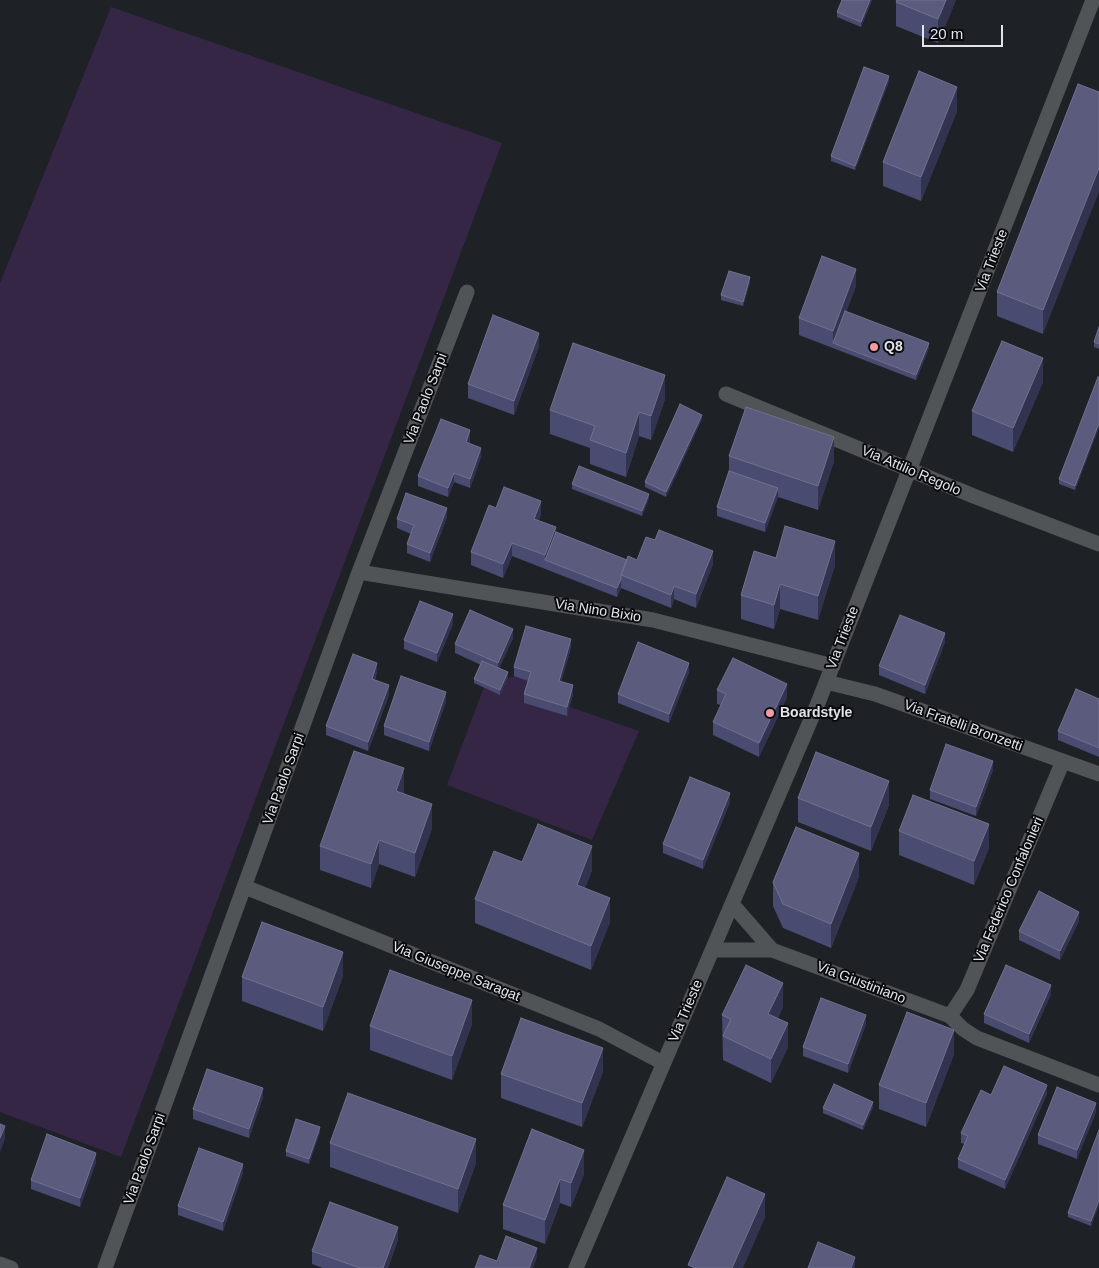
<!DOCTYPE html>
<html>
<head>
<meta charset="utf-8">
<style>
  body { margin:0 }
  #map { position:relative; width:1099px; height:1268px; overflow:hidden; background:#1e2126; font-family:Arial,sans-serif }
  canvas { display:block }
  .scale { position:absolute; left:922px; top:25px; width:81px; height:22px; box-sizing:border-box; border:2px solid #e2e5e8; border-top:0; padding-left:6px; font-size:15px; line-height:18px; white-space:nowrap; color:#e2e5e8; -webkit-text-stroke:4px #090a0d; paint-order:stroke }
</style>
</head>
<body>
<div id="map">
<canvas width="1099" height="1268"></canvas>
<div class="scale">20 m</div>
</div>
<script>
const context = document.querySelector('canvas').getContext('2d');
context.lineJoin = 'round';
function paint(path, color) { context.fillStyle = color; context.fill(path, 'evenodd'); }
const shape = rows => new Path2D(rows.map(r => 'M' + r).join(''));
function trace(path, color, width, dash) { context.strokeStyle = color; context.lineWidth = width; context.lineCap = dash ? 'butt' : 'round'; context.setLineDash(dash || []); context.stroke(path); }
function drawText(font, color, halo, rows, align = 'center') {
  context.font = font + ' Arial,sans-serif'; context.lineWidth = 4; context.setLineDash([]); context.textBaseline = 'middle'; context.strokeStyle = halo; context.fillStyle = color; for (const [text, x, y, turn = 0] of rows) {
    context.save(); context.translate(x, y); context.rotate((+turn || 0) * Math.PI / 180); context.textAlign = isNaN(turn) ? turn : align; if (halo) context.strokeText(text, 0, 0); context.fillText(text, 0, 0); context.restore();
  }
}
paint(shape([
  [111,7,502,143,121,1157,0,1112,0,283],
  [514,676,531,681,525,703,567,716,570,707,639,731,592,840,447,785,484,687]
]), '#352645');
trace(shape([
  [726,394,976,497,1099,544],
  [359,572,653,620,833,666],
  [826,682,875,694,1099,774],
  [245,887,599,1029,663,1063],
  [732,904,772,950],
  [712,950,772,950,950,1016],
  [950,1016,967,990,1063,761],
  [950,1016,963,1029,977,1038,1099,1085],
  [0,1264,11,1268],
  [105,1268,359,572,467,292],
  [576,1268,818,703,1093,0]
]), '#515456', 15);
paint(shape([
  [872,0,861,27,837,17,837,12],
  [897,0,956,0,938,43,896,26,896,2],
  [889,81,855,170,831,161,831,156],
  [1078,84,1043,334,997,316,997,292],
  [957,111,921,201,883,186,883,162],
  [750,282,743,306,721,300,721,295],
  [856,286,846,312,929,348,916,380,799,335,799,318],
  [1099,327,1099,349,1094,347,1094,342],
  [539,346,514,415,468,398,468,384],
  [1099,377,1099,427,1075,490,1059,484,1059,479],
  [1043,382,1013,452,972,435,972,411],
  [665,399,651,440,639,436,626,477,590,464,590,448,550,434,550,410],
  [702,419,666,497,645,487,645,482],
  [470,440,469,444,481,457,470,488,454,482,448,497,418,486,418,476],
  [729,456,834,461,818,510,778,497,765,532,717,516,717,507,729,471],
  [572,484,649,498,642,516,572,489],
  [496,508,541,515,538,521,556,532,627,560,713,564,696,608,674,599,671,608,621,588,617,597,512,556,503,578,471,565,471,552],
  [447,517,430,562,407,553,407,544,411,534,397,528,397,519],
  [776,558,835,565,818,620,780,609,774,629,741,619,741,595],
  [453,624,437,662,404,649,404,640],
  [513,638,499,668,508,677,500,695,474,683,474,679,481,665,455,653,455,644],
  [945,642,925,694,879,675,879,666],
  [571,648,561,681,573,694,567,716,524,703,524,694,528,681,514,676,514,667],
  [377,672,375,680,389,695,368,751,326,735,326,726],
  [689,672,669,723,618,703,618,694],
  [717,690,787,697,759,757,713,735,713,722,721,705,717,704],
  [1099,699,1099,757,1058,740,1058,731],
  [446,701,429,751,384,735,384,726],
  [993,770,976,816,930,799,930,790],
  [404,792,404,793,432,828,415,877,379,864,371,888,320,870,320,846],
  [798,798,889,805,871,851,798,822],
  [730,802,703,869,663,853,663,844],
  [899,831,989,848,974,885,899,855],
  [522,862,592,870,585,888,610,922,591,970,475,923,475,899],
  [859,877,831,948,783,928,773,906,773,882],
  [1079,921,1060,960,1019,940,1019,931],
  [343,976,323,1031,242,1001,242,977],
  [1051,994,1029,1043,984,1023,984,1014],
  [783,1007,778,1018,788,1047,771,1083,723,1060,722,1015],
  [472,1024,452,1080,370,1050,370,1026],
  [866,1024,848,1073,803,1056,803,1047],
  [954,1054,926,1127,879,1109,879,1085],
  [603,1072,582,1127,501,1098,501,1074],
  [1047,1094,1005,1189,958,1168,958,1159,965,1144,961,1143,961,1133,991,1095],
  [263,1097,249,1138,193,1119,193,1109],
  [873,1107,863,1130,823,1113,823,1108],
  [1096,1112,1077,1159,1038,1144,1038,1135],
  [1099,1130,1099,1204,1091,1226,1068,1217,1068,1213],
  [320,1132,309,1164,286,1156,286,1151],
  [330,1143,476,1163,458,1213,330,1167],
  [584,1150,584,1174,571,1207,560,1203,545,1244,503,1229,503,1205],
  [96,1162,80,1207,31,1189,31,1180],
  [243,1173,223,1231,178,1215,178,1206],
  [398,1240,388,1268,323,1268,312,1264,312,1251]
]), '#4a4b71');
paint(shape([
  [870,0,872,0,861,27,861,22],
  [946,0,956,0,938,43,938,19],
  [889,76,889,81,855,170,855,166],
  [957,87,957,111,921,201,921,177],
  [1099,168,1099,192,1043,334,1043,310],
  [856,269,856,286,834,344,833,343,833,348,833,331],
  [750,277,750,282,743,306,743,302],
  [539,333,539,346,514,415,514,401],
  [929,343,929,348,916,380,916,375],
  [1043,358,1043,382,1013,452,1013,428],
  [665,375,665,399,651,440,651,416],
  [639,412,639,436,626,477,626,453],
  [702,415,702,419,666,497,666,492],
  [1099,423,1099,427,1075,490,1075,486],
  [470,430,470,440,466,451,466,442],
  [834,437,834,461,818,510,818,486],
  [481,448,481,457,470,488,470,479],
  [454,473,454,482,448,497,448,488],
  [778,488,778,497,765,532,765,523],
  [649,494,649,498,642,516,642,511],
  [541,501,541,515,534,532,534,519],
  [447,508,447,517,430,562,430,553],
  [556,527,556,541,545,560,545,555],
  [835,541,835,565,818,620,818,596],
  [512,543,512,556,503,578,503,564],
  [713,551,713,564,696,608,696,594],
  [621,579,621,588,617,597,617,588],
  [780,584,780,609,774,629,774,605],
  [674,586,674,599,671,608,671,595],
  [453,614,453,624,437,662,437,653],
  [513,629,513,638,498,672,498,663],
  [945,633,945,642,925,694,925,685],
  [571,639,571,648,559,690,559,681],
  [377,663,377,672,372,688,372,679],
  [689,663,689,672,669,723,669,714],
  [508,672,508,677,500,695,500,690],
  [787,684,787,697,759,757,759,743],
  [389,685,389,695,368,751,368,742],
  [573,685,573,694,567,716,567,707],
  [446,692,446,701,429,751,429,742],
  [993,761,993,770,976,816,976,807],
  [404,768,404,792,396,815,396,791],
  [889,781,889,805,871,851,871,827],
  [730,793,730,802,703,869,703,860],
  [432,804,432,828,415,877,415,853],
  [989,824,989,848,974,885,974,861],
  [379,840,379,864,371,888,371,864],
  [592,846,592,870,577,909,577,885],
  [859,853,859,877,831,948,831,924],
  [610,898,610,922,591,970,591,946],
  [1079,912,1079,921,1060,960,1060,951],
  [343,952,343,976,323,1031,323,1007],
  [783,983,783,1007,768,1038,768,1014],
  [1051,985,1051,994,1029,1043,1029,1034],
  [472,1000,472,1024,452,1080,452,1056],
  [866,1015,866,1024,848,1073,848,1064],
  [788,1023,788,1047,771,1083,771,1059],
  [954,1030,954,1054,926,1127,926,1103],
  [603,1048,603,1072,582,1127,582,1103],
  [1047,1085,1047,1094,1005,1189,1005,1180],
  [263,1088,263,1097,249,1138,249,1129],
  [873,1102,873,1107,863,1130,863,1125],
  [1096,1103,1096,1112,1077,1159,1077,1150],
  [5,1126,5,1139,0,1152,0,1138],
  [320,1127,320,1132,309,1164,309,1159],
  [476,1139,476,1163,458,1213,458,1189],
  [584,1150,584,1174,571,1207,571,1183],
  [96,1153,96,1162,80,1207,80,1198],
  [243,1164,243,1173,223,1231,223,1222],
  [560,1179,560,1203,545,1244,545,1220],
  [765,1194,765,1218,743,1268,732,1268],
  [1099,1200,1099,1204,1091,1226,1091,1221],
  [398,1227,398,1240,388,1268,383,1268],
  [537,1248,537,1257,533,1268,529,1268],
  [855,1257,855,1268,851,1268]
]), '#32334e');
const building = shape([
  [842,0,870,0,861,22,837,12,842,0],
  [897,0,946,0,938,19,896,2,897,0],
  [864,67,889,76,855,166,831,156,864,67],
  [919,71,957,87,921,177,883,162,919,71],
  [1078,84,1099,92,1099,168,1043,310,997,292,1078,84],
  [822,256,856,269,833,331,799,318,822,256],
  [729,271,750,277,743,302,721,295,729,271],
  [845,311,929,343,916,375,833,343,845,311],
  [493,315,539,333,514,401,468,384,493,315],
  [1099,327,1099,344,1094,342,1099,327],
  [1002,341,1043,358,1013,428,972,411,1002,341],
  [573,343,665,375,651,416,639,412,626,453,590,440,595,426,550,410,573,343],
  [1098,377,1099,377,1099,423,1075,486,1059,479,1098,377],
  [680,404,702,415,666,492,645,482,680,404],
  [746,407,834,437,818,486,729,456,746,407],
  [441,419,470,430,466,442,481,448,470,479,454,473,448,488,418,476,441,419],
  [579,466,649,494,642,511,572,484,579,466],
  [729,471,778,488,765,523,717,507,729,471],
  [504,487,541,501,534,519,556,527,545,555,512,543,503,564,471,552,489,505,496,508,504,487],
  [406,493,447,508,430,553,407,544,414,525,397,519,406,493],
  [785,526,835,541,818,596,780,584,774,605,741,595,754,551,776,558,785,526],
  [659,530,713,551,696,594,674,586,671,595,621,575,628,556,637,560,646,537,655,540,659,530],
  [556,532,627,560,621,575,621,579,617,588,545,560,556,532],
  [420,601,453,614,437,653,404,640,420,601],
  [470,610,513,629,498,663,455,644,470,610],
  [900,615,945,633,925,685,879,666,900,615],
  [526,626,571,639,559,681,573,685,567,707,524,694,531,672,514,667,526,626],
  [638,642,689,663,669,714,618,694,638,642],
  [353,654,377,663,372,679,389,685,368,742,326,726,353,654],
  [733,658,787,684,759,743,713,722,726,694,717,690,733,658],
  [482,661,508,672,500,690,474,679,482,661],
  [401,676,446,692,429,742,384,726,401,676],
  [1076,689,1099,699,1099,748,1058,731,1076,689],
  [946,744,993,761,976,807,930,790,946,744],
  [354,751,404,768,396,791,432,804,415,853,379,840,371,864,320,846,354,751],
  [816,752,889,781,871,827,798,798,816,752],
  [690,777,730,793,703,860,663,844,690,777],
  [913,795,989,824,974,861,899,831,913,795],
  [538,824,592,846,577,885,610,898,591,946,475,899,494,851,522,862,538,824],
  [796,827,859,853,831,924,783,904,773,882,796,827],
  [1039,891,1079,912,1060,951,1019,931,1039,891],
  [262,922,343,952,323,1007,242,977,262,922],
  [746,965,783,983,768,1014,788,1023,771,1059,723,1036,731,1019,722,1015,746,965],
  [1006,965,1051,985,1029,1034,984,1014,1006,965],
  [390,970,472,1000,452,1056,370,1026,390,970],
  [821,998,866,1015,848,1064,803,1047,821,998],
  [907,1012,954,1030,926,1103,879,1085,907,1012],
  [521,1018,603,1048,582,1103,501,1074,521,1018],
  [1004,1066,1047,1085,1005,1180,958,1159,968,1136,961,1133,981,1090,991,1095,1004,1066],
  [207,1069,263,1088,249,1129,193,1109,207,1069],
  [834,1084,873,1102,863,1125,823,1108,834,1084],
  [1057,1087,1096,1103,1077,1150,1038,1135,1057,1087],
  [348,1093,476,1139,458,1189,330,1143,348,1093],
  [296,1119,320,1127,309,1159,286,1151,296,1119],
  [0,1124,5,1126,0,1138,0,1124],
  [532,1129,584,1150,571,1183,560,1179,545,1220,503,1205,532,1129],
  [1099,1130,1099,1200,1091,1221,1068,1213,1099,1130],
  [47,1134,96,1153,80,1198,31,1180,47,1134],
  [199,1148,243,1164,223,1222,178,1206,199,1148],
  [727,1177,765,1194,732,1268,695,1268,688,1265,727,1177],
  [330,1202,398,1227,383,1268,360,1268,312,1251,330,1202],
  [506,1236,537,1248,529,1268,475,1268,480,1255,497,1261,506,1236],
  [818,1242,855,1257,851,1268,808,1268,818,1242]
]);
paint(building, '#5b5b7e');
trace(building, '#70718e', 1);
for (const [x, y, r, color] of [
  [874,347,5,"#f49aa7"],
  [770,713,5,"#f49aa7"]
]) { const dot = new Path2D(); dot.arc(x, y, r, 0, 2 * Math.PI); context.fillStyle = color; context.fill(dot); trace(dot, '#090a0d', 2); }
drawText('14px', '#e2e5e8', '#090a0d', [
  ["Via Trieste",992,261,-69],
  ["Via Paolo Sarpi",426,399,-69],
  ["Via Attilio Regolo",911,471,23],
  ["Via Nino Bixio",598,611,9],
  ["Via Trieste",843,638,-69],
  ["Via Fratelli Bronzetti",963,726,20],
  ["Via Paolo Sarpi",284,779,-70],
  ["Via Federico Confalonieri",1009,890,-67],
  ["Via Giuseppe Saragat",456,972,22],
  ["Via Giustiniano",861,983,21],
  ["Via Trieste",686,1011,-67],
  ["Via Paolo Sarpi",145,1159,-70]
]);
drawText('bold 14px', '#e2e5e8', '#090a0d', [
  ["Q8",884,347],
  ["Boardstyle",780,713]
], 'left');
</script>
</body>
</html>
